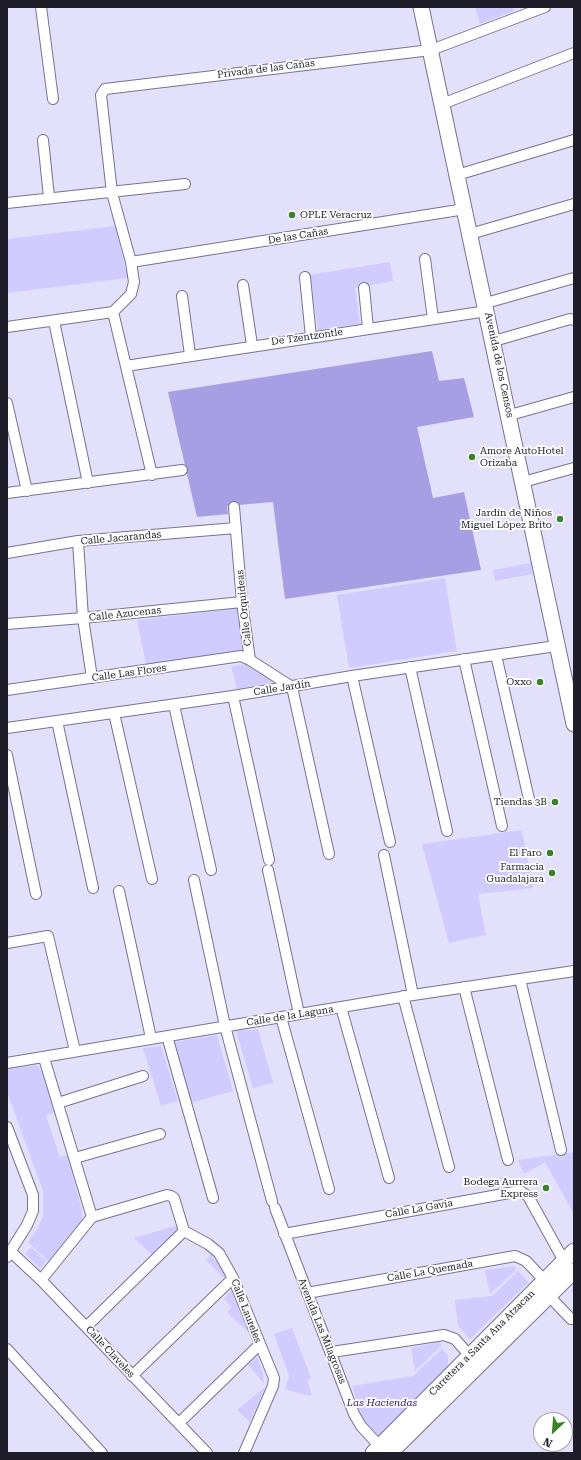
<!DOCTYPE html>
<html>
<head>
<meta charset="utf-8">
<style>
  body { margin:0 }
  #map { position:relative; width:581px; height:1460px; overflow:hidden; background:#e3e0fb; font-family:"Roboto Serif",serif }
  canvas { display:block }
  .frame { position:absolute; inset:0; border:8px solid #1e1d29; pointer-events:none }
  .north { position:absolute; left:533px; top:1412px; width:40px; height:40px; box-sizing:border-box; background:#fff; border:1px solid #a5a5a9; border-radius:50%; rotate:206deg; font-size:11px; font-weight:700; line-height:16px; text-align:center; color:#1e1d29 }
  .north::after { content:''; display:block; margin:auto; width:14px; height:18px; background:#3b8125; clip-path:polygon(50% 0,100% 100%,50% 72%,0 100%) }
</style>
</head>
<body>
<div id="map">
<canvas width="581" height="1460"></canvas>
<div class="frame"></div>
<div class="north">N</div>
</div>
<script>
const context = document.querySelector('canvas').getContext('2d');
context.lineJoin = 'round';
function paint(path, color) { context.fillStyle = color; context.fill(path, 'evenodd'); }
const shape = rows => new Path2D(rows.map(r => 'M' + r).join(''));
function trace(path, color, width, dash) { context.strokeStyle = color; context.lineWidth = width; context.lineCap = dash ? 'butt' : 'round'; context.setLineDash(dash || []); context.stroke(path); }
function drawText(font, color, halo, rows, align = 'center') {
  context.font = font + ' "Roboto Serif",serif'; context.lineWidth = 3.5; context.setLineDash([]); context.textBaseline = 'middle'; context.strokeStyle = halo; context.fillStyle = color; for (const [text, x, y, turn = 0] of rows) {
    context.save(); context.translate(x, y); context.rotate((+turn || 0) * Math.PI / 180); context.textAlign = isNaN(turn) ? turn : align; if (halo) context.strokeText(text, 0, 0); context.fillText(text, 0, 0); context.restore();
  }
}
paint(shape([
  [475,7,513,7,514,11,480,24],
  [115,226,128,278,7,293,7,239],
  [390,262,393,281,355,288,360,324,318,330,309,275],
  [531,563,533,574,495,581,493,570],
  [445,578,457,651,349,668,337,595],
  [239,608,246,652,146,664,137,620],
  [245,664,277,681,237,689,231,666],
  [522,830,533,888,478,894,486,935,449,943,422,844],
  [258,1029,273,1083,253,1088,236,1031],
  [217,1035,233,1091,191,1103,175,1042],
  [161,1046,178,1101,161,1106,143,1048],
  [37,1065,44,1075,55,1112,46,1115,60,1157,68,1155,82,1211,82,1223,48,1261,28,1242,37,1230,43,1216,43,1191,7,1092,7,1069],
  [574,1152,574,1214,545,1162,524,1174,518,1160],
  [178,1225,180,1228,152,1255,134,1238],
  [31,1247,46,1261,40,1268,25,1254],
  [211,1254,227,1274,224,1278,206,1260],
  [515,1266,516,1270,490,1294,485,1270],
  [518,1271,529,1282,470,1339,458,1326,455,1300,492,1296],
  [231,1290,250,1334,227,1312,232,1307,224,1299],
  [292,1328,311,1378,307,1380,312,1395,309,1396,285,1389,289,1376,274,1334],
  [439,1342,442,1345,415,1371,411,1348],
  [442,1349,448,1355,448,1368,380,1437,363,1421,352,1386,413,1376],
  [257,1356,263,1373,264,1384,248,1365],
  [265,1387,250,1422,237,1410]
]), '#d0ccff');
paint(shape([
  [432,351,439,381,464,378,474,417,417,427,433,498,464,492,481,570,285,599,273,502,227,506,228,514,197,517,168,392]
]), '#a79fe4');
const street = shape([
  [41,7,53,99],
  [442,104,574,53],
  [43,140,49,197],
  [457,175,574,140],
  [7,203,185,184],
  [470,234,574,204],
  [425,259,433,319],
  [131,262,465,209],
  [305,277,311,337],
  [243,285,252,345],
  [364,288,368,328],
  [182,296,190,355],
  [486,303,574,278],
  [113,312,131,294,134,282,131,262,112,193,101,95,105,89,431,50,545,7],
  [113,312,152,475],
  [54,321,88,483],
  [7,327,113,312],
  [494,341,570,319,574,320],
  [126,366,487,311],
  [7,403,27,491],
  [510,415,574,397],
  [523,482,574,468],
  [7,493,182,470],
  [234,507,242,602,250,660],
  [78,541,83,618,92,678],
  [7,553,78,541,236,528],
  [7,624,83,618,242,602],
  [496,655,529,799],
  [464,659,502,826],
  [410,667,447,831],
  [352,676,390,842],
  [7,690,241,656,250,660,292,687,329,854],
  [233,696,269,860],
  [174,705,211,870],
  [114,713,152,879],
  [57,721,93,888],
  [7,728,233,696,352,676,556,646],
  [7,755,36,894],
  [384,855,413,995],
  [268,870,299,1014],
  [194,880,225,1026,272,1201],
  [119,891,151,1038],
  [7,943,48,936,75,1051],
  [520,979,561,1150],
  [464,987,508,1160],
  [403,996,449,1167],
  [341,1007,389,1178],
  [281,1017,329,1189],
  [167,1036,213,1198],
  [44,1058,92,1217],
  [7,1063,413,995,574,971],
  [58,1103,143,1076],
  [7,1127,33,1195,33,1211,27,1225,7,1257],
  [75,1158,160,1134],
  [275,1208,354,1414,361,1426,384,1451],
  [92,1217,167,1195,171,1196,174,1198,184,1231,208,1244,219,1253,233,1278,274,1378,273,1386,244,1453],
  [284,1234,520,1191,528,1196,564,1261],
  [11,1252,41,1280,207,1453],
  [41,1280,92,1217],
  [307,1293,515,1256,526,1261,544,1280],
  [549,1296,571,1319,574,1319],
  [86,1327,184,1231],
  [7,1349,102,1453],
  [332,1352,444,1335,455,1339,469,1355],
  [132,1376,233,1278],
  [179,1423,259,1345]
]);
const secondary = shape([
  [421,7,574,724],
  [373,1453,574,1251],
  [390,1453,574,1271]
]);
trace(street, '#767391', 12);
trace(secondary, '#767391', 17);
trace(street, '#fff', 10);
trace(secondary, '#fff', 15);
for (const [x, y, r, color] of [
  [292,215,4,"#3b8125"],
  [472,457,4,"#3b8125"],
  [560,519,4,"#3b8125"],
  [540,682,4,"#3b8125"],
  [555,802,4,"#3b8125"],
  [550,853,4,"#3b8125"],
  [552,873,4,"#3b8125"],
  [546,1188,4,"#3b8125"]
]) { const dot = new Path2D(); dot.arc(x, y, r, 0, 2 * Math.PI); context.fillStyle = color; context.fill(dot); trace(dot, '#fff', 1.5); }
drawText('10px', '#1e1d29', '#fff', [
  ["Privada de las Cañas",266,69,-7],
  ["De las Cañas",298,236,-9],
  ["De Tzentzontle",307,337,-8],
  ["Avenida de los Censos",499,365,78],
  ["Calle Jacarandas",121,538,-5],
  ["Calle Orquídeas",244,608,-96],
  ["Calle Azucenas",125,614,-6],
  ["Calle Las Flores",129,673,-8],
  ["Calle Jardín",282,688,-9],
  ["Calle de la Laguna",290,1016,-9],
  ["Calle La Gavia",419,1209,-10],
  ["Calle La Quemada",430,1271,-10],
  ["Calle Laureles",246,1311,69],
  ["Avenida Las Milagrosas",322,1331,68],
  ["Carretera a Santa Ana Atzacan",482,1343,-45],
  ["Calle Claveles",110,1352,47]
]);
drawText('10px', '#1e1d29', '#fff', [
  ["OPLE Veracruz",300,215,"left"],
  ["Amore AutoHotel",480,451,"left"],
  ["Orizaba",480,463,"left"],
  ["Jardín de Niños",552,513],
  ["Miguel López Brito",552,525],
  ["Oxxo",532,682],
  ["Tiendas 3B",547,802],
  ["El Faro",542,853],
  ["Farmacia",544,867],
  ["Guadalajara",544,879],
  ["Bodega Aurrera",538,1182],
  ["Express",538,1194]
], 'right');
drawText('italic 10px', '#2c1564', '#fff', [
  ["Las Haciendas",382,1403]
]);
</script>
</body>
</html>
